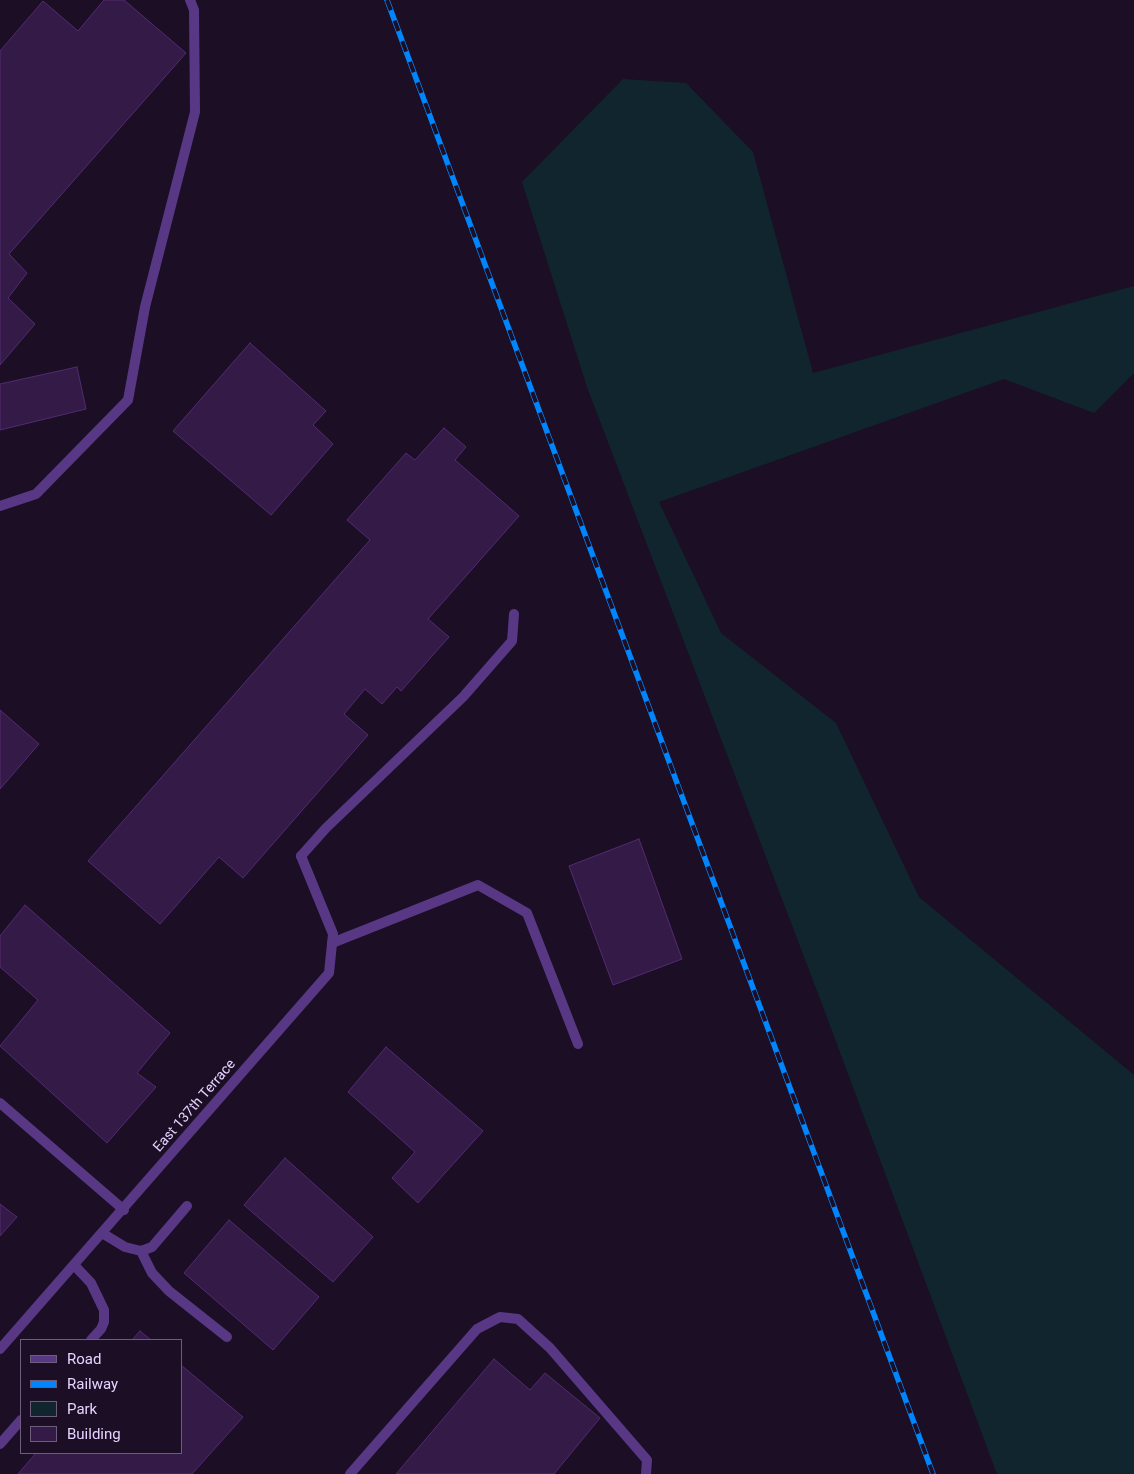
<!DOCTYPE html>
<html>
<head>
<meta charset="utf-8">
<style>
  body { margin:0 }
  #map { position:relative; width:1134px; height:1474px; overflow:hidden; background:#1b0e25; font-family:Roboto,sans-serif }
  canvas { display:block }
  .legend { position:absolute; left:20px; top:1339px; width:162px; height:115px; box-sizing:border-box; background:#1b0e25; border:1px solid #6d5c7c; margin:0; padding:6px 9px; list-style:none; font-size:15px; color:#e8d2ff }
  .legend li { display:flex; align-items:center; gap:10px; height:25px }
  .legend b { width:25px; border:1px solid #6d5c7c }
</style>
</head>
<body>
<div id="map">
<canvas width="1134" height="1474"></canvas>
<ul class="legend">
<li><b style="height:6px;background:#583885"></b>Road</li>
<li><b style="height:6px;background:#0085fd"></b>Railway</li>
<li><b style="height:14px;background:#11252f"></b>Park</li>
<li><b style="height:14px;background:#341a47"></b>Building</li>
</ul>
</div>
<script>
const context = document.querySelector('canvas').getContext('2d');
context.lineJoin = 'round';
function paint(path, color) { context.fillStyle = color; context.fill(path, 'evenodd'); }
const shape = rows => new Path2D(rows.map(r => 'M' + r).join(''));
function trace(path, color, width, dash) { context.strokeStyle = color; context.lineWidth = width; context.lineCap = dash ? 'butt' : 'round'; context.setLineDash(dash || []); context.stroke(path); }
function drawText(font, color, halo, rows, align = 'center') {
  context.font = font + ' Roboto,sans-serif'; context.lineWidth = 4; context.setLineDash([]); context.textBaseline = 'middle'; context.strokeStyle = halo; context.fillStyle = color; for (const [text, x, y, turn = 0] of rows) {
    context.save(); context.translate(x, y); context.rotate((+turn || 0) * Math.PI / 180); context.textAlign = isNaN(turn) ? turn : align; if (halo) context.strokeText(text, 0, 0); context.fillText(text, 0, 0); context.restore();
  }
}
paint(shape([
  [623,79,686,83,753,152,813,373,1134,286,1134,373,1094,413,1004,379,659,502,721,633,836,723,919,897,1134,1075,1134,1474,997,1474,822,1004,587,387,522,182]
]), '#11252f');
const building = shape([
  [104,0,124,0,186,53,9,254,27,273,8,298,35,324,0,365,0,51,43,1,78,31,104,0],
  [250,343,326,411,313,425,333,444,271,515,173,431,250,343],
  [77,367,86,409,0,430,0,384,77,367],
  [444,428,466,447,455,460,519,516,428,619,449,637,401,691,397,687,382,704,365,689,344,714,368,735,243,878,219,857,160,924,88,861,370,540,347,520,406,453,415,460,444,428],
  [0,710,39,744,0,789,0,710],
  [639,839,682,959,613,985,569,866,639,839],
  [25,905,170,1033,137,1073,156,1087,107,1143,0,1046,38,1000,0,967,0,936,25,905],
  [386,1047,483,1131,418,1203,392,1178,415,1152,348,1092,386,1047],
  [285,1158,373,1237,333,1282,244,1205,285,1158],
  [0,1204,17,1217,0,1236,0,1204],
  [229,1220,319,1297,273,1350,184,1273,229,1220],
  [140,1331,151,1340,132,1340,140,1331],
  [494,1359,530,1390,545,1373,600,1418,554,1474,396,1474,494,1359],
  [181,1365,243,1417,192,1474,18,1474,36,1453,181,1453,181,1365]
]);
paint(building, '#341a47');
trace(building, '#542b73', 1);
trace(shape([
  [0,506,36,494,128,400,145,307,195,112,194,10,190,0],
  [301,856,326,828,463,697,512,641,514,614],
  [332,943,478,885,527,913,578,1044],
  [0,1103,124,1210],
  [102,1233,125,1247,141,1251,152,1247,187,1206],
  [141,1251,152,1273,169,1291,227,1337],
  [74,1265,91,1283,104,1310,104,1322,101,1329,91,1340],
  [0,1444,21,1420],
  [350,1474,477,1329,500,1317,518,1319,550,1348,647,1460,646,1474]
]), '#583885', 10);
trace(shape([
  [0,1349,329,973,333,934,301,856]
]), '#583885', 10);
const rail = shape([
  [387,0,933,1474]
]);
trace(rail, '#0085fd', 5.5);
trace(rail, '#1b0e25', 4, [11]);
drawText('14px', '#e8d2ff', '#1b0e25', [
  ["East 137th Terrace",195,1106,-49]
]);
</script>
</body>
</html>
